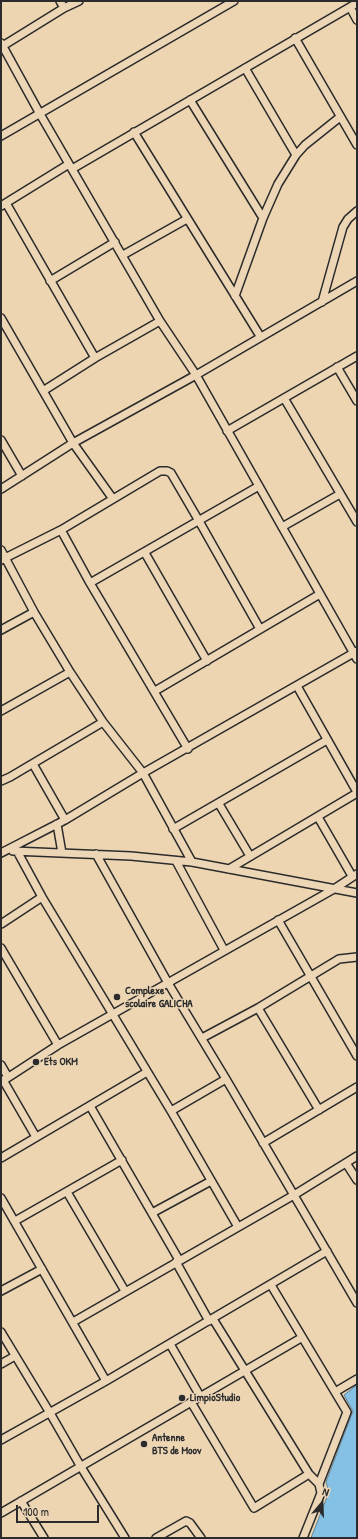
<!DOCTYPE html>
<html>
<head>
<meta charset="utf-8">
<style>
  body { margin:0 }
  #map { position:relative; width:358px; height:1539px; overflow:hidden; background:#ecd5b0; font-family:"Patrick Hand",sans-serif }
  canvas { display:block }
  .frame { position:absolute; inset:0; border:2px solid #2b2b2b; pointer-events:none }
  .north { position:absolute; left:302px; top:1483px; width:40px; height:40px; -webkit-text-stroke:3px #edd6b6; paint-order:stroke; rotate:19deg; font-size:11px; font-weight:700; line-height:16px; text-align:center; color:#2b2b2b }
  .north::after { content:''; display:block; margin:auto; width:14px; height:18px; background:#2b2b2b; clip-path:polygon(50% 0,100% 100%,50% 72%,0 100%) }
  .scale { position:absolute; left:16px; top:1505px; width:83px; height:18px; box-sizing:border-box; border:2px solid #2b2b2b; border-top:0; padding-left:5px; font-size:12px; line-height:14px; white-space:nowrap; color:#2b2b2b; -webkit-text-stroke:3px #edd6b6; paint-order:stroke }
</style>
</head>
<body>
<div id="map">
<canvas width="358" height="1539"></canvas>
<div class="frame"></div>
<div class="north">N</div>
<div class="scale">100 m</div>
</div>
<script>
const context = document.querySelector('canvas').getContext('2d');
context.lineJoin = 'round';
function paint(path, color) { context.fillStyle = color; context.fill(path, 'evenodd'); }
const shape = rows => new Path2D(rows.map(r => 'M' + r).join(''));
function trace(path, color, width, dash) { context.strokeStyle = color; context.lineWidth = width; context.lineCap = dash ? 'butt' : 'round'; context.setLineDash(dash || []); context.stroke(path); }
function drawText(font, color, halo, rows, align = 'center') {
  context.font = font + ' "Patrick Hand",sans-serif'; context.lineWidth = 3; context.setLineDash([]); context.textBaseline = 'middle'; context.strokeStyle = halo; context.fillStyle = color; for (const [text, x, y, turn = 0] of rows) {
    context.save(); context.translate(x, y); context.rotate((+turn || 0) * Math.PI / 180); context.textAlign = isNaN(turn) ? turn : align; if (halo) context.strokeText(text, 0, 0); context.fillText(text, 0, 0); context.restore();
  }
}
const water = shape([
  [357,1385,357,1536,356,1538,311,1538,329,1492,326,1482,353,1411,344,1395,357,1385]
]);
paint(water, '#84c1e4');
trace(water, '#60859a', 1);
const minor = shape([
  [60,1,64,8],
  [350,7,357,20],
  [295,38,357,145],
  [1,43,40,114,160,321,196,375,357,659],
  [1,47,64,8,79,1],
  [245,68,296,155],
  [190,100,263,218],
  [134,132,260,336],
  [1,136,234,1],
  [72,169,357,3],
  [6,203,95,358],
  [1,206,69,164],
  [123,255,187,219],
  [50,281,115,242],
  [235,296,263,218,278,184,296,155,305,145,340,117],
  [322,302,343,227,348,219,357,211],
  [1,318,73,443,113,499],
  [337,367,357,401],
  [43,391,95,358,160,321],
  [284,398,357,522],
  [227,431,357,356],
  [1,440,22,476],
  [1,489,73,443,196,375,357,281],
  [282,527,340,494],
  [61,530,90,583,188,749],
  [1,550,34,612,70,672,103,722,143,773,192,862],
  [145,553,207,661],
  [1,560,61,530,160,471,167,471,171,473,199,521,260,629],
  [90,583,259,486],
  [1,630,34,612],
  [297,686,357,792],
  [155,691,320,594],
  [1,711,70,672],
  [33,764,65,820],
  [1,781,10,777,103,722],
  [219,804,250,856],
  [318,817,352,876],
  [57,824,62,853],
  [173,829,327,740],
  [13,851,131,856,192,862,357,893],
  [17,851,42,897,171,1111,238,1227],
  [1,853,65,820,143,773,357,651],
  [96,854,168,983,226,1079,357,1303],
  [176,861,224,950],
  [229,869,357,793],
  [278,920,357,1056],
  [1,924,42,897],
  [1,948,58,1045],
  [258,1008,319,1110],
  [202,1038,258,1008,339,959,357,957],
  [1,1065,8,1077],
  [3,1080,36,1137],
  [1,1082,58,1045,334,889,357,874],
  [90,1106,179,1260],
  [171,1111,226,1079],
  [263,1143,357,1087],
  [1,1158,147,1072],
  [346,1163,357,1180],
  [67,1192,125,1291],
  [1,1198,106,1381],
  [152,1213,211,1181],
  [15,1221,122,1160],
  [176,1262,209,1321],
  [271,1285,347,1412,319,1484,321,1493,303,1538],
  [1,1291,42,1269],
  [213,1319,309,1474,319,1484],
  [73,1322,294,1195,357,1156],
  [1,1332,50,1413,81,1467,125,1538],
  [170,1344,200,1396],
  [1,1364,15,1356],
  [335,1392,357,1379],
  [191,1402,254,1508,309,1474],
  [1,1440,106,1381,327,1251],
  [21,1501,44,1538],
  [1,1513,301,1338],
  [156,1538,186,1521,190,1523,201,1538]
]);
trace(minor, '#2b2b2b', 10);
trace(minor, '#edd6b6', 7);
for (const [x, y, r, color] of [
  [117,997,4,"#2b2b2b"],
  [36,1062,4,"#2b2b2b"],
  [182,1398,4,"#2b2b2b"],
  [144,1444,4,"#2b2b2b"]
]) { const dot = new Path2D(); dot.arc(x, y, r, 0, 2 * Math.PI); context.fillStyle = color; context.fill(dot); trace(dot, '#edd6b6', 1.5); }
drawText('bold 11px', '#2b2b2b', '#edd6b6', [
  ["Complexe",125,991],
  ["scolaire GALICHA",125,1004],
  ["Ets OKM",44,1062],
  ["LimpioStudio",190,1398],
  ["Antenne",152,1438],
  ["BTS de Moov",152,1451]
], 'left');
</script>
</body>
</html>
